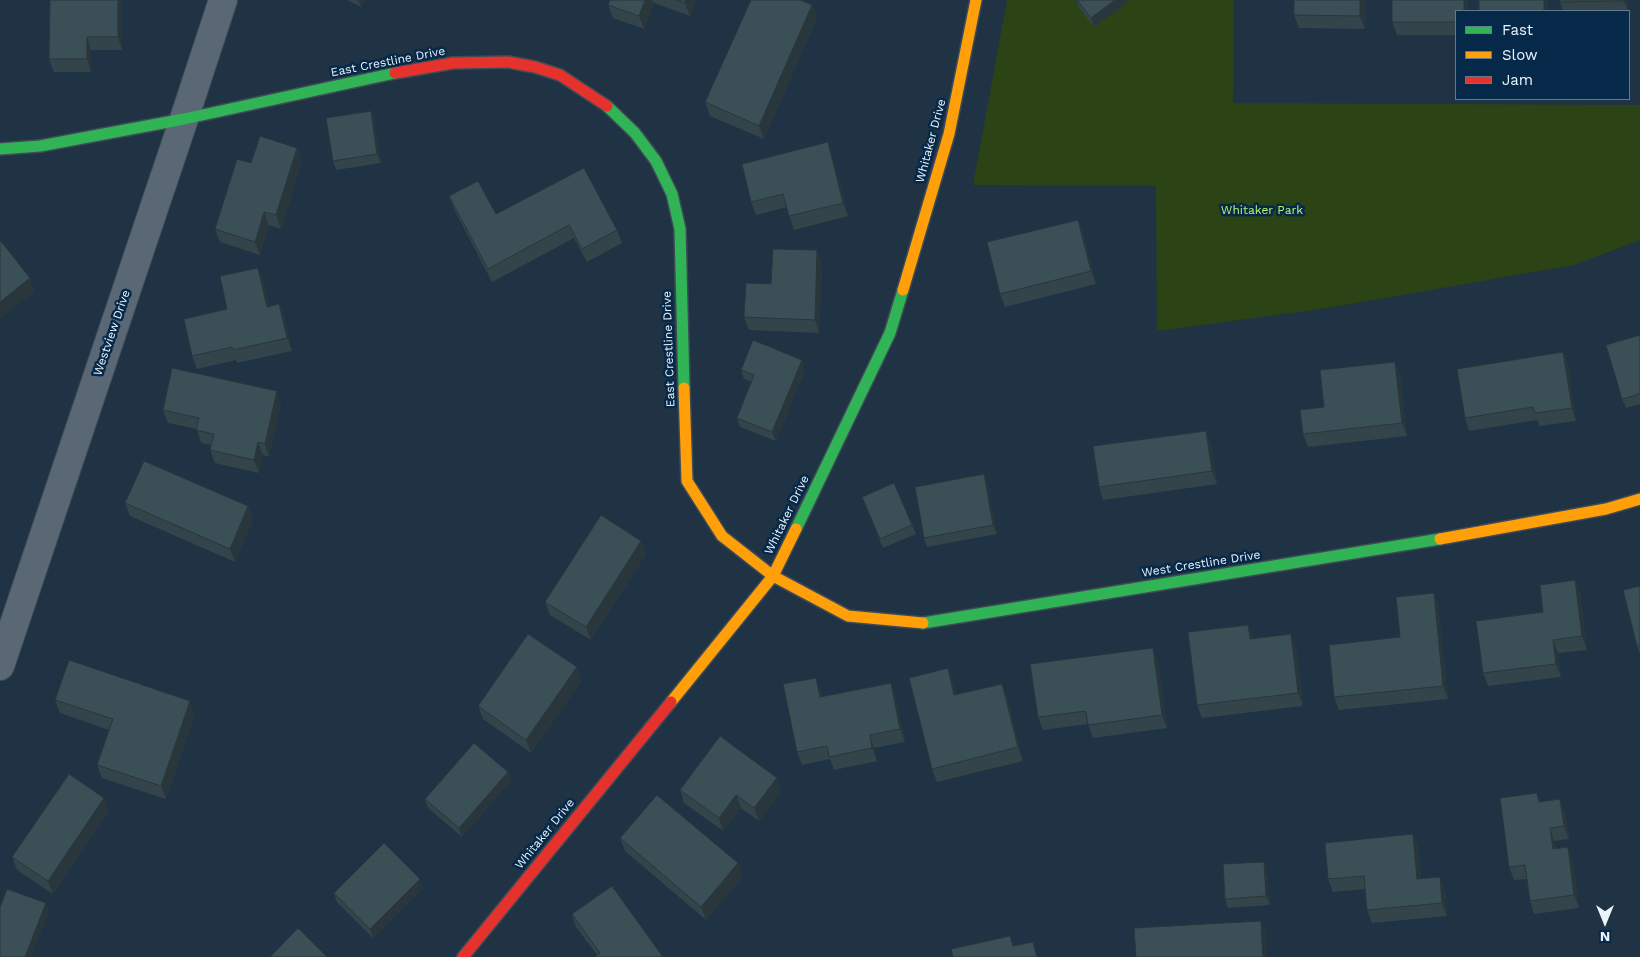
<!DOCTYPE html>
<html>
<head>
<meta charset="utf-8">
<style>
  body { margin:0 }
  #map { position:relative; width:1640px; height:957px; overflow:hidden; background:#203345; font-family:"Work Sans",sans-serif }
  canvas { display:block }
  .legend { position:absolute; left:1455px; top:10px; width:175px; height:90px; box-sizing:border-box; background:#062949; border:1px solid #627a90; margin:0; padding:6px 9px; list-style:none; font-size:15px; color:#ebf3fb }
  .legend li { display:flex; align-items:center; gap:10px; height:25px }
  .legend b { width:25px; border:1px solid #627a90 }
  .north { position:absolute; left:1580px; top:897px; width:50px; height:50px; -webkit-text-stroke:4px #062949; paint-order:stroke; rotate:180deg; font-size:14px; font-weight:700; line-height:20px; text-align:center; color:#ebf3fb }
  .north::after { content:''; display:block; margin:auto; width:18px; height:22px; background:#ebf3fb; clip-path:polygon(50% 0,100% 100%,50% 72%,0 100%) }
</style>
</head>
<body>
<div id="map">
<canvas width="1640" height="957"></canvas>
<ul class="legend">
<li><b style="height:6px;background:#30b455"></b>Fast</li>
<li><b style="height:6px;background:#ff9f0a"></b>Slow</li>
<li><b style="height:6px;background:#e5322d"></b>Jam</li>
</ul>
<div class="north">N</div>
</div>
<script>
const context = document.querySelector('canvas').getContext('2d');
context.lineJoin = 'round';
function paint(path, color) { context.fillStyle = color; context.fill(path, 'evenodd'); }
const shape = rows => new Path2D(rows.map(r => 'M' + r).join(''));
function trace(path, color, width, dash) { context.strokeStyle = color; context.lineWidth = width; context.lineCap = dash ? 'butt' : 'round'; context.setLineDash(dash || []); context.stroke(path); }
function drawText(font, color, halo, rows, align = 'center') {
  context.font = font + ' "Work Sans",sans-serif'; context.lineWidth = 5; context.setLineDash([]); context.textBaseline = 'middle'; context.strokeStyle = halo; context.fillStyle = color; for (const [text, x, y, turn = 0] of rows) {
    context.save(); context.translate(x, y); context.rotate((+turn || 0) * Math.PI / 180); context.textAlign = isNaN(turn) ? turn : align; if (halo) context.strokeText(text, 0, 0); context.fillText(text, 0, 0); context.restore();
  }
}
paint(shape([
  [1007,0,1234,0,1233,103,1640,105,1640,240,1574,265,1321,309,1157,331,1156,186,973,185]
]), '#2b4315');
const street = shape([
  [0,666,184,119,223,0]
]);
const fast = shape([
  [607,106,635,133,656,161,672,194,680,229,684,388],
  [0,149,40,146,184,119,395,73],
  [796,529,890,333,903,290],
  [923,623,1440,539]
]);
const slow = shape([
  [903,290,949,134,976,0],
  [684,388,687,481,722,536,773,576,848,616,923,623],
  [1440,539,1606,509,1640,499],
  [671,702,773,576,796,529]
]);
const jam = shape([
  [395,73,453,63,508,62,535,67,560,75,607,106],
  [463,957,671,702]
]);
trace(street, '#3e4b56', 30);
trace(fast, '#3e4b56', 14);
trace(slow, '#3e4b56', 14);
trace(jam, '#3e4b56', 14);
trace(street, '#5a6875', 28);
trace(fast, '#30b455', 11);
trace(slow, '#ff9f0a', 11);
trace(jam, '#e5322d', 11);
paint(shape([
  [46,0,122,0,122,50,91,50,91,72,54,72,49,59,50,0],
  [347,0,365,0,361,7],
  [610,0,696,0,690,16,654,3,644,29,613,18,608,5],
  [1076,0,1126,0,1127,3,1094,27,1078,6],
  [1294,0,1366,0,1365,29,1299,28,1294,15],
  [1468,0,1468,11,1456,11,1456,35,1397,35,1392,22],
  [1627,0,1628,10,1563,11,1560,2],
  [812,5,817,18,764,139,710,116,705,102],
  [371,111,374,120,381,163,336,170,333,161],
  [828,142,832,155,848,216,794,230,787,207,756,215,751,202],
  [297,148,302,161,281,229,269,225,260,255,220,242,215,229,251,163],
  [449,196,496,214,617,230,622,243,587,262,574,238,492,282,454,209],
  [1078,220,1083,233,1096,284,1005,307,1000,294],
  [822,263,819,333,749,330,744,317,771,284],
  [258,268,263,281,269,306,279,304,284,317,292,351,237,363,236,360,197,369,192,356],
  [1640,335,1640,404,1626,408,1622,399],
  [1563,352,1568,365,1576,421,1540,426,1537,420,1469,431,1465,418],
  [802,360,805,370,776,441,740,427,737,418,752,382,744,379,741,370],
  [1395,362,1400,375,1407,436,1308,447,1303,434,1324,407],
  [281,404,269,457,263,455,259,473,215,463,210,450,211,445,201,443,197,429,168,423,163,410],
  [1211,444,1217,484,1103,500,1099,487],
  [984,474,987,483,997,534,927,547,924,538],
  [862,497,912,525,916,534,883,548],
  [125,503,248,506,253,519,235,562,130,516],
  [641,541,646,554,591,640,550,615,545,602],
  [1575,580,1580,594,1587,650,1558,653,1561,677,1488,686,1483,673],
  [1640,586,1640,654,1637,646],
  [1434,593,1438,606,1448,699,1339,710,1334,697,1400,637],
  [1248,625,1253,639,1291,634,1296,648,1303,706,1202,718,1197,705],
  [1158,661,1167,728,1093,738,1088,724,1043,730,1038,717],
  [948,668,952,681,956,695,1002,684,1007,697,1023,761,937,782,932,769],
  [582,680,531,753,483,719,478,706],
  [821,691,822,697,895,696,905,742,874,748,877,761,834,770,830,759,802,765,797,752],
  [55,700,195,714,166,799,102,778,97,765,109,730,60,713],
  [508,772,511,781,462,837,428,808,425,799],
  [680,790,781,791,759,821,741,808,723,831,684,803],
  [1537,793,1540,801,1565,812,1569,839,1554,841,1556,849,1573,860,1579,908,1534,914,1530,901,1527,879,1514,880,1509,867],
  [109,811,53,894,17,870,12,857],
  [1413,834,1418,847,1421,878,1445,890,1447,916,1372,923,1367,910,1365,889,1333,892,1328,879],
  [620,838,743,876,706,920,625,851],
  [1267,871,1270,905,1228,908,1225,899],
  [423,888,373,938,337,902,334,893],
  [572,914,663,957,597,955,576,927]
]), '#33444a');
paint(shape([
  [118,0,122,0,122,50,118,37],
  [358,0,365,0,361,7],
  [645,0,652,0,654,3,644,29,639,16],
  [686,0,696,0,690,16,685,3],
  [1115,0,1126,0,1127,3,1094,27,1091,18],
  [1360,0,1366,0,1365,29,1360,16],
  [1464,0,1468,0,1468,11,1464,11],
  [1544,0,1548,0,1548,11,1544,11],
  [1624,0,1627,0,1628,10,1624,1],
  [812,5,817,18,764,139,759,126],
  [87,37,91,50,91,72,87,59],
  [371,111,374,120,381,163,377,154],
  [828,142,832,155,848,216,843,203],
  [297,148,302,161,281,229,276,215],
  [264,212,269,225,260,255,255,242],
  [1078,220,1083,233,1096,284,1091,271],
  [817,250,822,263,819,333,815,320],
  [258,268,263,281,272,320,267,307],
  [30,278,35,291,0,319,0,302],
  [279,304,284,317,292,351,287,338],
  [1563,352,1568,365,1576,421,1572,408],
  [802,360,805,370,776,441,772,432],
  [1395,362,1400,375,1407,436,1402,423],
  [277,391,281,404,269,457,265,444],
  [1206,431,1211,444,1217,484,1212,471],
  [258,442,263,455,259,473,254,460],
  [984,474,987,483,997,534,993,525],
  [248,506,253,519,235,562,230,549],
  [641,541,646,554,591,640,586,627],
  [1575,580,1580,594,1587,650,1582,636],
  [1434,593,1438,606,1448,699,1443,686],
  [1248,625,1253,638,1254,652,1250,639],
  [1291,634,1296,648,1303,706,1298,693],
  [1553,640,1558,653,1561,677,1556,664],
  [1153,648,1158,661,1167,728,1162,715],
  [577,667,582,680,531,753,526,740],
  [948,668,952,681,959,708,954,695],
  [816,678,821,691,825,710,820,697],
  [891,683,895,696,905,742,900,729],
  [1002,684,1007,697,1023,761,1018,747],
  [190,701,195,714,166,799,161,786],
  [870,735,874,748,877,761,872,748],
  [508,772,511,781,462,837,459,828],
  [777,778,781,791,759,821,754,808],
  [736,795,741,808,723,831,719,818],
  [104,798,109,811,53,894,48,881],
  [1560,799,1565,812,1569,839,1564,826],
  [1550,828,1554,841,1557,862,1553,849],
  [1413,834,1418,847,1422,892,1417,879],
  [1568,847,1573,860,1579,908,1574,895],
  [1264,862,1267,871,1270,905,1266,896],
  [738,863,743,876,706,920,701,907],
  [1440,877,1445,890,1447,916,1442,903],
  [420,879,423,888,373,938,370,929],
  [46,903,49,912,31,957,25,957],
  [1261,921,1266,934,1267,957,1263,957],
  [1033,942,1038,955,1038,957,1037,957]
]), '#29373c');
const building = shape([
  [50,0,118,0,118,37,87,37,87,59,49,59,50,0],
  [610,0,645,0,639,16,608,5,610,0],
  [676,0,686,0,685,3,676,0],
  [751,0,800,0,812,5,759,126,705,102,751,0],
  [1077,0,1115,0,1091,18,1077,0],
  [1294,0,1360,0,1360,16,1294,15,1294,0],
  [1392,0,1464,0,1464,11,1456,11,1456,22,1392,22,1392,0],
  [1479,0,1544,0,1544,11,1479,11,1479,0],
  [1560,0,1624,0,1624,1,1560,2,1560,0],
  [371,111,377,154,333,161,326,118,371,111],
  [260,136,297,148,276,215,264,212,255,242,215,229,237,159,251,163,260,136],
  [828,142,843,203,789,216,783,194,751,202,742,164,828,142],
  [584,168,617,230,582,249,569,225,488,269,449,196,478,181,496,214,584,168],
  [1078,220,1091,271,1000,294,987,242,1078,220],
  [0,240,30,278,0,302,0,240],
  [773,249,817,250,815,320,744,317,746,283,771,284,773,249],
  [258,268,267,307,279,304,287,338,233,350,232,347,192,356,184,319,227,309,220,276,258,268],
  [1640,335,1640,394,1622,399,1606,345,1640,335],
  [753,340,802,360,772,432,737,418,754,375,741,370,753,340],
  [1563,352,1572,408,1535,413,1533,407,1465,418,1457,369,1563,352],
  [1395,362,1402,423,1303,434,1300,410,1324,407,1320,370,1395,362],
  [172,368,277,391,265,444,258,442,254,460,210,450,214,434,196,430,199,418,163,410,172,368],
  [1206,431,1212,471,1099,487,1093,446,1206,431],
  [144,461,248,506,230,549,125,503,144,461],
  [984,474,993,525,924,538,915,487,984,474],
  [894,483,912,525,880,539,862,497,894,483],
  [601,515,641,541,586,627,545,602,601,515],
  [1575,580,1582,636,1553,640,1556,664,1483,673,1476,621,1543,612,1540,585,1575,580],
  [1640,586,1640,646,1637,646,1623,590,1640,586],
  [1434,593,1443,686,1334,697,1329,645,1400,637,1396,597,1434,593],
  [1248,625,1250,639,1291,634,1298,693,1197,705,1188,632,1248,625],
  [528,634,577,667,526,740,478,706,528,634],
  [1153,648,1162,715,1088,725,1086,711,1038,717,1030,664,1153,648],
  [69,660,190,701,161,786,97,765,113,719,55,700,69,660],
  [948,668,954,695,1002,684,1018,747,932,769,909,678,948,668],
  [816,678,820,697,891,683,900,729,870,735,872,748,829,757,827,746,797,752,783,684,816,678],
  [720,736,777,778,754,808,736,795,719,818,680,790,720,736],
  [474,743,508,772,459,828,425,799,474,743],
  [69,774,104,798,48,881,12,857,69,774],
  [1537,793,1539,802,1560,799,1564,826,1550,828,1553,849,1568,847,1574,895,1530,901,1525,865,1509,867,1500,798,1537,793],
  [657,795,738,863,701,907,620,838,657,795],
  [1413,834,1417,879,1440,877,1442,903,1367,910,1364,876,1328,879,1325,843,1413,834],
  [384,843,420,879,370,929,334,893,384,843],
  [1264,862,1266,896,1225,899,1223,864,1264,862],
  [612,886,663,957,595,957,600,953,572,914,612,886],
  [7,889,46,903,25,957,0,957,0,907,7,889],
  [1261,921,1263,957,1136,957,1134,928,1261,921],
  [298,928,327,957,270,957,298,928],
  [1010,936,1013,946,1033,942,1037,957,953,957,951,949,1010,936]
]);
paint(building, '#3b4f56');
trace(building, '#29373c', 1);
drawText('12px', '#ebf3fb', '#062949', [
  ["East Crestline Drive",388,62,-11],
  ["Whitaker Drive",931,141,-75],
  ["Westview Drive",112,333,-71],
  ["East Crestline Drive",669,349,-92],
  ["Whitaker Drive",787,515,-64],
  ["West Crestline Drive",1201,564,-9],
  ["Whitaker Drive",545,834,-51]
]);
drawText('12px', '#b5f569', '#062949', [
  ["Whitaker Park",1262,210]
]);
</script>
</body>
</html>
